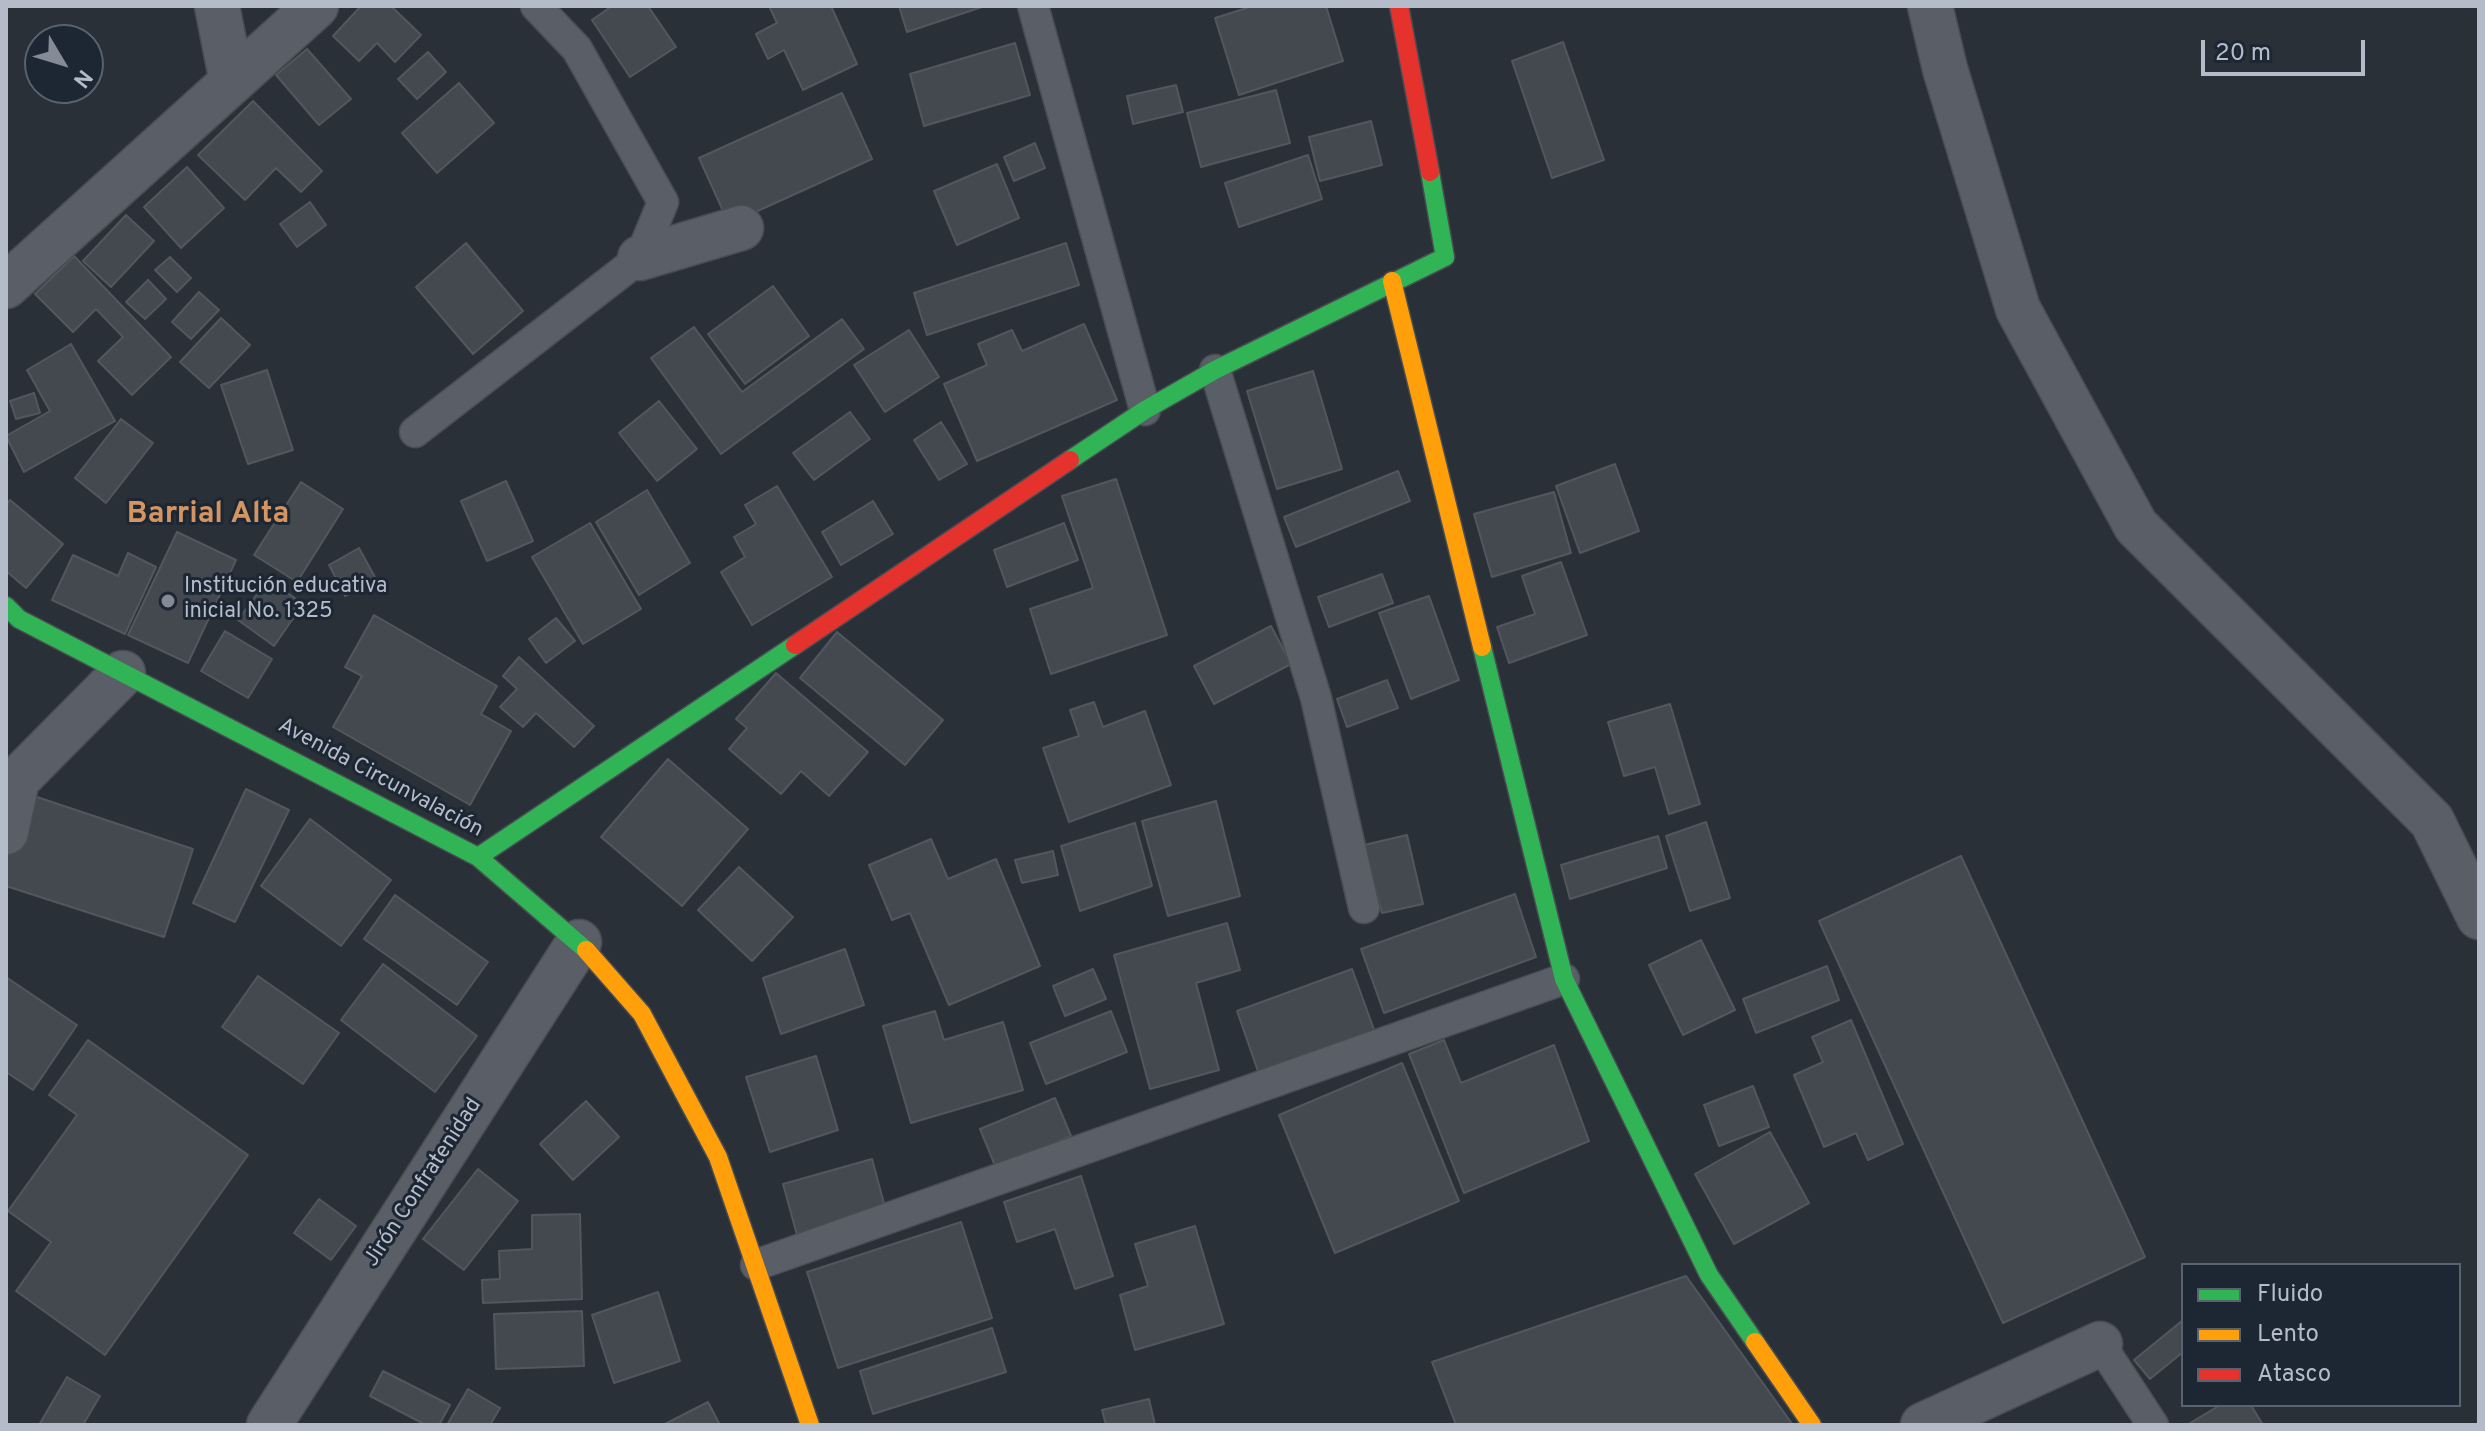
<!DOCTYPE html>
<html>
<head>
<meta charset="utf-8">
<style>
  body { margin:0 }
  #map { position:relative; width:2485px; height:1431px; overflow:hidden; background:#2a3038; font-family:Overpass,sans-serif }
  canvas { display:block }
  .frame { position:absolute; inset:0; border:8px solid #b4bcc9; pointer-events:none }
  .legend { position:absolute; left:2181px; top:1263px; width:280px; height:144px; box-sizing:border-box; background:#1d2633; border:2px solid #59626f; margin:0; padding:10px 14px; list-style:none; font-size:24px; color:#b4bcc9 }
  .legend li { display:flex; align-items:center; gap:16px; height:40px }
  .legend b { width:40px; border:2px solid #59626f }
  .north { position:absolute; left:24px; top:24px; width:80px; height:80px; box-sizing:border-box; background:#1d2633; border:2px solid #59626f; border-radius:50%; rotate:128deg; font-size:22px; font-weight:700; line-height:32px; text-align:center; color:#b4bcc9 }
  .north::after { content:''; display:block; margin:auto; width:28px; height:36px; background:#848b96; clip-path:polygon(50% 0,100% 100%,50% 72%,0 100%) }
  .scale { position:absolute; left:2201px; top:40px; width:164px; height:36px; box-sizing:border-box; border:4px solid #b4bcc9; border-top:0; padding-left:10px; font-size:24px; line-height:28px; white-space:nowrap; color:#b4bcc9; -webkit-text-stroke:6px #1d2633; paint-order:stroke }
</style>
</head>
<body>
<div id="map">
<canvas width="2485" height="1431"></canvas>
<div class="frame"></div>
<ul class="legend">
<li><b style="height:10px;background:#30b455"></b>Fluido</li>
<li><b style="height:10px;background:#ff9f0a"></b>Lento</li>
<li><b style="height:10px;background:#e5322d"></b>Atasco</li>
</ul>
<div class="north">N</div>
<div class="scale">20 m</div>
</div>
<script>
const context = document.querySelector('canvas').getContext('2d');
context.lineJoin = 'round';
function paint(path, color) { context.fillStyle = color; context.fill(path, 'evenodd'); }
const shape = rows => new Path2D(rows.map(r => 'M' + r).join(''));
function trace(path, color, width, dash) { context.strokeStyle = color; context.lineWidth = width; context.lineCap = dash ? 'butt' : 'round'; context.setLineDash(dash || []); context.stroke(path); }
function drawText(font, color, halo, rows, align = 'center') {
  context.font = font + ' Overpass,sans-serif'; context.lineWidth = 6; context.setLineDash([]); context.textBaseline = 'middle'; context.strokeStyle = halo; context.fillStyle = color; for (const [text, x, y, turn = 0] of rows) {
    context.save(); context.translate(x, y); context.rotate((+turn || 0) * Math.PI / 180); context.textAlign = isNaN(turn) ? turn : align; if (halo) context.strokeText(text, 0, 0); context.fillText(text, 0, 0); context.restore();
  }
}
const building = shape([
  [361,6,391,6,421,35,395,62,377,43,359,61,333,36,361,6],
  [612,6,648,6,676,47,630,77,592,20,612,6],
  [769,6,831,6,857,64,803,90,784,50,768,59,756,34,777,23,769,6],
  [899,6,985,6,907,32,899,6],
  [1253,6,1326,6,1343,61,1239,95,1215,18,1253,6],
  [1563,42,1604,160,1552,178,1512,61,1563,42],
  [1015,43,1030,95,924,126,910,74,1015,43],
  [307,49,351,99,319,125,276,75,307,49],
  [428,52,446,72,417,99,398,79,428,52],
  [459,83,494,123,437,173,402,133,459,83],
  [1176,85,1183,112,1133,124,1127,96,1176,85],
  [1276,90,1290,143,1201,167,1187,113,1276,90],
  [842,93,872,159,729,224,699,158,842,93],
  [253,101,322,171,301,192,276,168,245,200,198,155,253,101],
  [1371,121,1382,165,1320,181,1309,137,1371,121],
  [1035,143,1045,168,1014,181,1004,157,1035,143],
  [1308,155,1322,199,1239,227,1225,183,1308,155],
  [997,164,1019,218,957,245,934,191,997,164],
  [187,167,224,208,181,248,144,207,187,167],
  [310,202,326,225,297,247,280,224,310,202],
  [126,215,154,241,111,287,83,261,126,215],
  [466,243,523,311,473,354,416,287,466,243],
  [1066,243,1079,285,927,335,914,293,1066,243],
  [74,256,171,357,132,395,98,361,123,337,96,309,73,332,35,294,74,256],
  [170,257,191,278,177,292,155,270,170,257],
  [148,280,166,299,145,319,126,302,148,280],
  [773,286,809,336,745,384,708,334,773,286],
  [199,292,219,310,191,339,172,322,199,292],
  [221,318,250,345,209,388,180,362,221,318],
  [842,319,864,349,721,454,651,358,694,327,742,392,842,319],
  [1084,324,1117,400,977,461,944,384,987,365,978,344,1012,330,1022,351,1084,324],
  [909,330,939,377,885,412,854,365,909,330],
  [71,344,115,421,24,472,6,436,50,411,27,370,71,344],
  [267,370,293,450,248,464,221,385,267,370],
  [1313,371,1342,469,1277,489,1247,391,1313,371],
  [34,393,40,413,16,419,10,401,34,393],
  [659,401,697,449,657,481,619,433,659,401],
  [850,412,870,439,814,480,793,453,850,412],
  [121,419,153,443,106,503,75,478,121,419],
  [941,422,967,464,939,480,914,440,941,422],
  [1615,464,1639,531,1580,553,1556,486,1615,464],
  [1398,471,1410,501,1296,547,1284,517,1398,471],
  [1116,479,1167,635,1051,674,1030,609,1093,588,1062,496,1116,479],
  [506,481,533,541,487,561,461,501,506,481],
  [301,482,343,509,297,582,254,555,301,482],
  [777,486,832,577,752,625,721,572,745,557,734,537,756,524,745,505,777,486],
  [647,490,690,563,639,595,596,522,647,490],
  [1554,492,1571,553,1492,577,1474,514,1554,492],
  [10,500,63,544,26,588,6,571,6,505,10,500],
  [873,501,893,534,841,565,822,532,873,501],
  [590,523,641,609,583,644,532,557,590,523],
  [1064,523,1078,560,1007,587,994,550,1064,523],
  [177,532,236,560,188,663,128,635,177,532],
  [359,548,376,579,345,596,329,565,359,548],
  [128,553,156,567,125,634,52,600,73,555,118,576,128,553],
  [1561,562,1587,635,1509,663,1497,627,1535,614,1522,576,1561,562],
  [1382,574,1393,603,1329,627,1318,597,1382,574],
  [268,579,303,604,274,646,238,620,268,579],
  [1429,596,1459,680,1411,699,1379,613,1429,596],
  [374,615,497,686,481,714,511,731,470,805,333,727,362,676,345,667,374,615],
  [556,618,575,641,546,663,529,639,556,618],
  [1271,626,1291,664,1214,704,1194,666,1271,626],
  [225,631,272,659,248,698,201,671,225,631],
  [837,632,943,720,905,765,800,678,837,632],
  [519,657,594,726,574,747,536,713,523,727,500,707,517,689,503,676,519,657],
  [776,673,868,752,829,796,801,771,781,794,729,749,747,728,736,719,776,673],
  [1387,680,1398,708,1347,727,1337,699,1387,680],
  [1094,702,1103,727,1145,711,1171,785,1069,822,1043,748,1079,736,1070,710,1094,702],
  [1670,704,1700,804,1669,814,1655,767,1624,776,1608,722,1670,704],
  [668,759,748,829,682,906,601,837,668,759],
  [246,789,289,810,235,922,193,903,246,789],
  [28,794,193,849,164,937,6,886,6,861,28,794],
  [1216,801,1240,896,1168,916,1142,821,1216,801],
  [310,819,391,880,341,946,261,886,310,819],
  [1706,822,1730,898,1690,911,1666,836,1706,822],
  [1135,823,1152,886,1080,911,1061,846,1135,823],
  [1407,835,1423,904,1382,913,1364,845,1407,835],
  [1658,836,1667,868,1570,899,1561,865,1658,836],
  [931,839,948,879,996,859,1040,966,949,1005,910,913,892,920,869,865,931,839],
  [1053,851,1058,875,1022,883,1015,860,1053,851],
  [1961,856,2145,1257,2003,1323,1819,921,1961,856],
  [739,867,793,917,752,961,698,910,739,867],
  [1515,894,1536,957,1384,1013,1361,949,1515,894],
  [395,895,488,962,457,1005,364,939,395,895],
  [1227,923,1240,970,1196,983,1219,1070,1150,1089,1114,955,1227,923],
  [1701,940,1735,1010,1683,1035,1649,965,1701,940],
  [845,949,864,1005,781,1034,763,978,845,949],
  [383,964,477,1036,435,1092,341,1020,383,964],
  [1827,966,1839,1000,1756,1033,1743,999,1827,966],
  [1093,969,1106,999,1065,1016,1053,986,1093,969],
  [1352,969,1376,1035,1260,1077,1237,1011,1352,969],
  [258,976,339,1033,303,1084,222,1027,258,976],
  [6,977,77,1025,33,1090,6,1072,6,977],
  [935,1011,944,1040,1003,1022,1023,1090,911,1123,883,1026,935,1011],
  [1111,1011,1127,1052,1046,1084,1030,1043,1111,1011],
  [1851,1020,1903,1144,1868,1160,1856,1133,1824,1147,1794,1075,1823,1062,1812,1037,1851,1020],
  [88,1040,248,1155,105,1355,16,1291,51,1242,8,1211,77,1115,49,1095,88,1040],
  [1444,1040,1461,1083,1554,1045,1589,1141,1464,1193,1409,1054,1444,1040],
  [816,1056,838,1130,770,1152,746,1077,816,1056],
  [1402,1063,1459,1201,1335,1253,1279,1115,1402,1063],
  [1753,1086,1769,1127,1719,1146,1704,1105,1753,1086],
  [1055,1098,1071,1136,996,1168,980,1129,1055,1098],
  [586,1101,619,1137,573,1180,540,1144,586,1101],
  [1770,1132,1809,1203,1734,1244,1695,1174,1770,1132],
  [872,1159,886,1211,797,1235,783,1184,872,1159],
  [478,1169,518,1201,464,1270,423,1239,478,1169],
  [1081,1176,1113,1276,1075,1289,1055,1229,1017,1242,1004,1202,1081,1176],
  [319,1199,356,1226,331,1260,294,1233,319,1199],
  [580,1214,582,1299,483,1303,482,1280,500,1279,499,1251,532,1249,532,1215,580,1214],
  [961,1222,992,1318,838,1368,807,1272,961,1222],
  [1195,1226,1224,1324,1135,1350,1120,1295,1148,1286,1135,1244,1195,1226],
  [1686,1276,1793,1425,1456,1425,1432,1362,1686,1276],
  [658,1292,680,1361,614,1383,592,1315,658,1292],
  [582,1311,584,1366,496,1369,494,1314,582,1311],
  [2183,1320,2183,1352,2150,1379,2134,1360,2183,1320],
  [992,1328,1006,1372,873,1414,860,1371,992,1328],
  [383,1371,450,1405,439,1425,426,1425,370,1396,383,1371],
  [67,1377,100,1396,83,1425,39,1425,67,1377],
  [468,1389,500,1408,490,1425,447,1425,468,1389],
  [1149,1399,1155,1425,1106,1425,1102,1410,1149,1399],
  [708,1402,720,1425,663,1425,708,1402],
  [2220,1405,2251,1405,2263,1425,2187,1425,2220,1405]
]);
paint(building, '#444950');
trace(building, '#52575f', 2);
const lane = shape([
  [1033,6,1145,410],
  [1215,370,1316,698,1364,908],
  [415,432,640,258,663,202,577,49,536,6],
  [756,1265,1564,979],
  [2100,1344,2153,1425]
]);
const street = shape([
  [217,6,232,82],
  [1930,6,1945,69,2018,309,2136,526,2432,821,2479,917],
  [640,258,741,228],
  [6,286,316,6],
  [6,832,17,780,123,673],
  [269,1425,579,942],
  [1923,1425,2100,1344]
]);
const fast = shape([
  [1070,460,1145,410,1215,370,1445,257,1430,172],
  [6,606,19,619,478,857,586,950],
  [1482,647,1564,979,1709,1275,1755,1342],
  [478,857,795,645]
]);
const slow = shape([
  [1392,281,1482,647],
  [586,950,642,1014,718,1157,810,1425],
  [1755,1342,1812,1425]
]);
const jam = shape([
  [1399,6,1430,172],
  [795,645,1070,460]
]);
trace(lane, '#484c53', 33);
trace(street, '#484c53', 47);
trace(fast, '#484c53', 21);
trace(slow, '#484c53', 21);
trace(jam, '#484c53', 21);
trace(lane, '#5a5e66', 30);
trace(street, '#5a5e66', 44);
trace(fast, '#30b455', 18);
trace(slow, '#ff9f0a', 18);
trace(jam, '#e5322d', 18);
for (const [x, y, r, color] of [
  [168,601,8,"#848b96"]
]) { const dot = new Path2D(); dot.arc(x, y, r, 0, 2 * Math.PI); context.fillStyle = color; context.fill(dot); trace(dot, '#1d2633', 3); }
drawText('22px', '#b4bcc9', '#1d2633', [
  ["Institución educativa",184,588],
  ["inicial No. 1325",184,613]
], 'left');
drawText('22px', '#b4bcc9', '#1d2633', [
  ["Avenida Circunvalación",380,779,28],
  ["Jirón Confratenidad",424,1183,-57]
]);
drawText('bold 30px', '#d59563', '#1d2633', [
  ["Barrial Alta",208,516]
]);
</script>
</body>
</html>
